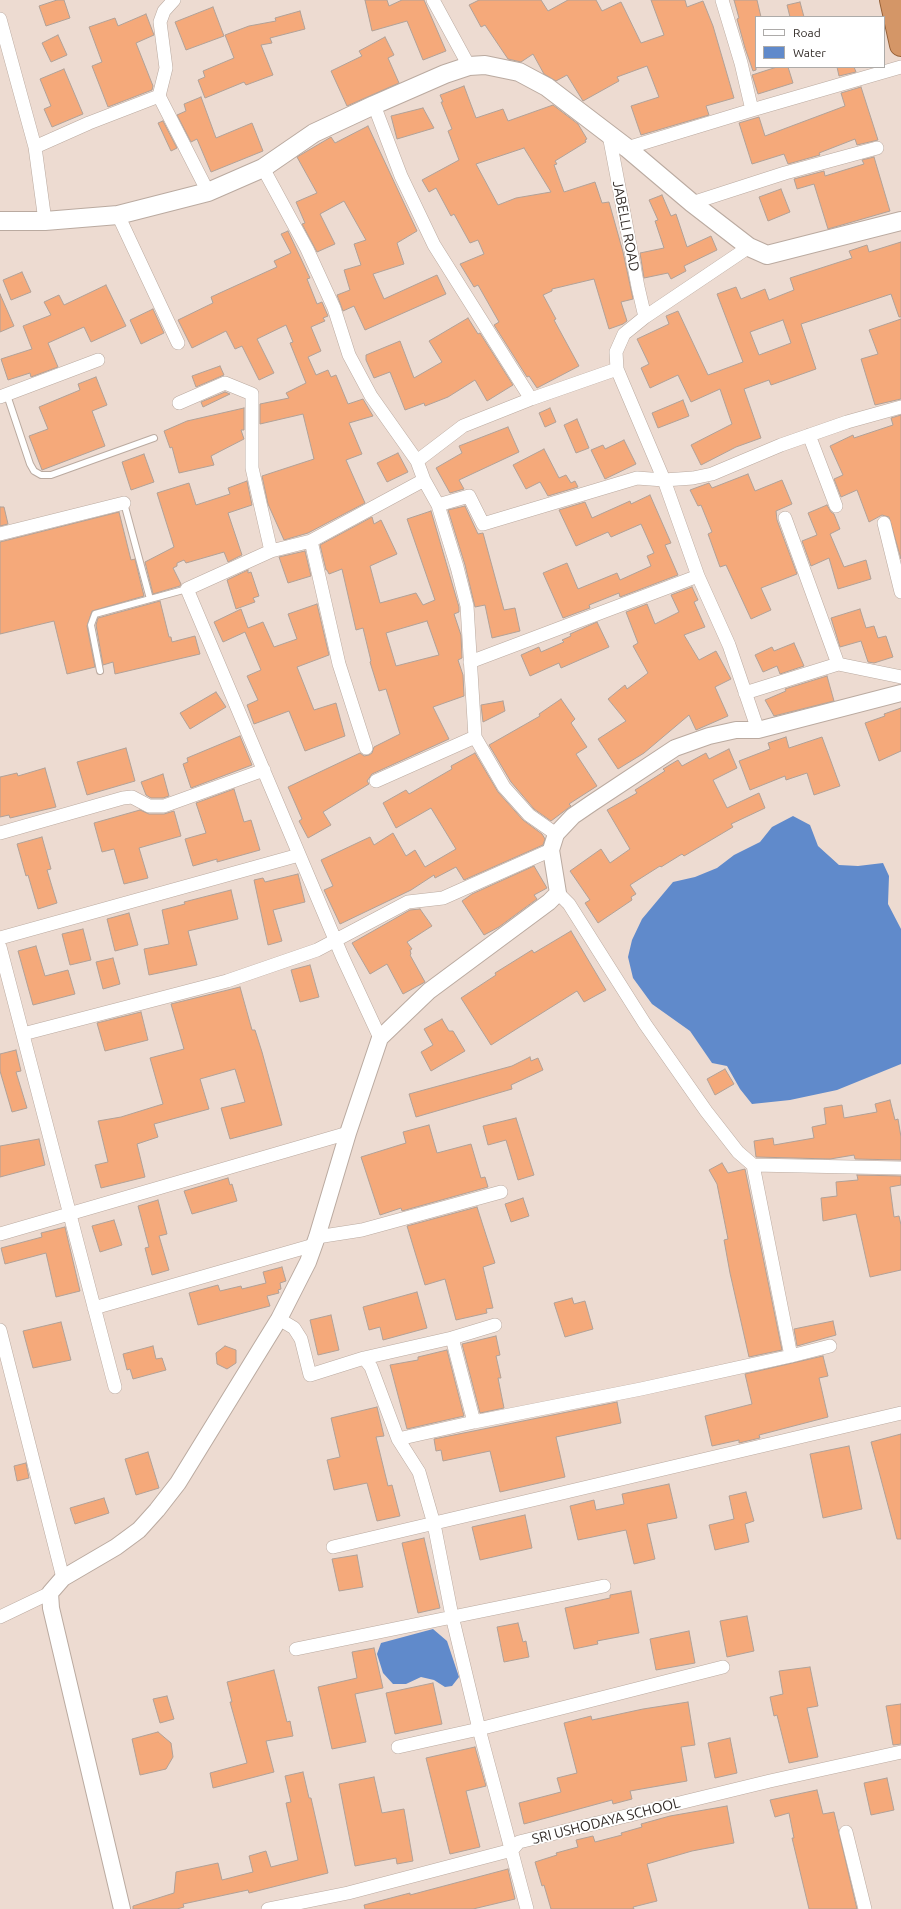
<!DOCTYPE html>
<html>
<head>
<meta charset="utf-8">
<style>
  body { margin:0 }
  #map { position:relative; width:901px; height:1909px; overflow:hidden; background:#eddbd1; font-family:Ubuntu,sans-serif }
  canvas { display:block }
  .legend { position:absolute; left:755px; top:16px; width:130px; height:52px; box-sizing:border-box; background:#fff; border:1px solid #adaba9; margin:0; padding:5px 7px; list-style:none; font-size:12px; color:#332c28 }
  .legend li { display:flex; align-items:center; gap:8px; height:20px }
  .legend b { width:20px; border:1px solid #adaba9 }
</style>
</head>
<body>
<div id="map">
<canvas width="901" height="1909"></canvas>
<ul class="legend">
<li><b style="height:5px;background:#fff"></b>Road</li>
<li><b style="height:11px;background:#608acb"></b>Water</li>
</ul>
</div>
<script>
const context = document.querySelector('canvas').getContext('2d');
context.lineJoin = 'round';
function paint(path, color) { context.fillStyle = color; context.fill(path, 'evenodd'); }
const shape = rows => new Path2D(rows.map(r => 'M' + r).join(''));
function trace(path, color, width, dash) { context.strokeStyle = color; context.lineWidth = width; context.lineCap = dash ? 'butt' : 'round'; context.setLineDash(dash || []); context.stroke(path); }
function drawText(font, color, halo, rows, align = 'center') {
  context.font = font + ' Ubuntu,sans-serif'; context.lineWidth = 3.5; context.setLineDash([]); context.textBaseline = 'middle'; context.strokeStyle = halo; context.fillStyle = color; for (const [text, x, y, turn = 0] of rows) {
    context.save(); context.translate(x, y); context.rotate((+turn || 0) * Math.PI / 180); context.textAlign = isNaN(turn) ? turn : align; if (halo) context.strokeText(text, 0, 0); context.fillText(text, 0, 0); context.restore();
  }
}
paint(shape([
  [793,816,810,825,818,846,839,865,858,866,883,863,889,876,888,904,901,929,901,1064,837,1090,790,1100,752,1104,740,1089,727,1066,712,1063,690,1031,652,1004,633,978,628,957,632,940,642,919,673,882,695,877,717,868,734,855,760,842,772,827],
  [433,1629,447,1641,459,1677,452,1686,445,1687,434,1680,421,1677,406,1684,393,1684,383,1673,377,1654,381,1643]
]), '#608acb');
const building = shape([
  [57,0,64,0,70,18,46,26,39,6,57,0],
  [365,0,387,0,389,6,402,0,424,0,446,51,423,60,407,21,372,31,365,0],
  [479,0,541,0,548,11,568,0,596,0,602,11,621,2,641,43,664,35,651,0,685,0,687,7,703,1,713,26,734,98,706,106,709,115,641,135,631,106,659,97,647,66,617,77,619,81,583,101,567,75,556,81,544,74,533,54,521,62,508,59,485,25,481,27,469,5,479,0],
  [734,0,757,0,761,17,756,17,756,70,753,71,745,48,737,19,739,18,734,0],
  [800,2,804,17,790,17,787,5,800,2],
  [213,7,224,36,186,50,175,22,213,7],
  [300,11,305,29,270,38,272,43,261,45,273,75,246,85,244,82,205,98,198,80,205,77,203,71,234,58,225,35,249,26,276,21,275,18,300,11],
  [146,14,154,35,136,43,153,86,152,90,108,107,92,66,102,62,89,27,115,18,118,26,146,14],
  [58,35,67,55,51,62,42,43,58,35],
  [385,37,394,55,388,58,399,83,347,106,331,71,362,56,359,51,385,37],
  [777,67,788,67,793,83,758,94,752,75,777,67],
  [837,67,854,67,856,72,839,76,837,67],
  [64,69,83,114,52,127,44,109,51,106,40,79,64,69],
  [464,86,476,118,503,109,508,121,553,105,578,124,587,139,585,140,586,142,555,161,557,164,554,165,564,192,595,182,602,203,609,202,623,252,633,299,621,302,627,321,623,324,609,329,594,279,552,289,552,291,543,295,556,319,554,320,579,366,537,388,529,376,527,377,494,325,499,322,478,285,474,287,460,264,484,254,478,240,470,243,454,214,451,216,436,188,429,192,422,180,459,160,448,131,452,129,441,102,443,102,440,95,464,86],
  [524,148,551,192,516,198,498,205,476,164,524,148],
  [861,87,878,140,857,145,855,139,819,153,820,155,788,164,784,154,752,164,739,123,759,117,765,136,845,106,841,93,861,87],
  [201,97,216,138,252,123,263,151,211,172,197,139,191,142,177,115,186,111,184,104,201,97],
  [423,108,434,128,397,139,391,116,423,108],
  [163,121,177,148,171,151,158,123,163,121],
  [368,126,417,231,397,243,404,264,373,274,384,299,437,275,446,294,365,330,354,306,343,311,337,295,350,290,344,270,361,265,354,244,366,240,344,201,320,214,335,244,317,252,302,224,305,223,296,202,317,193,297,157,331,137,335,143,368,126],
  [874,157,890,211,828,229,814,184,797,189,794,179,824,171,825,176,864,164,862,160,874,157],
  [781,189,790,212,768,221,759,197,781,189],
  [662,195,671,216,676,214,687,247,711,236,717,250,684,266,686,271,671,279,668,273,644,278,640,253,664,248,655,221,658,220,649,200,662,195],
  [288,231,310,278,307,279,317,304,322,302,328,316,323,318,325,321,311,327,321,351,308,357,316,375,328,370,331,377,336,375,348,404,363,399,373,416,349,423,362,454,346,460,365,503,308,533,284,540,268,504,262,476,314,459,303,414,260,424,260,404,289,398,286,393,306,383,290,343,293,342,286,325,257,339,274,373,259,380,242,346,235,349,226,331,192,348,178,320,213,303,211,297,277,267,274,261,291,253,281,234,288,231],
  [901,242,901,317,899,317,891,294,801,324,816,369,771,385,769,380,744,389,761,438,736,447,701,465,691,445,732,424,720,389,691,402,678,375,650,388,641,368,649,364,637,339,669,324,666,316,678,311,708,375,743,362,717,294,736,287,741,299,765,289,769,300,794,290,790,278,852,258,849,251,867,245,869,252,901,242],
  [783,320,791,343,759,355,750,332,783,320],
  [22,272,31,292,11,300,3,280,22,272],
  [106,285,126,326,91,342,84,327,48,343,58,367,31,377,30,373,8,380,1,359,32,349,23,326,51,315,44,302,59,295,64,305,106,285],
  [0,294,14,326,0,332,0,294],
  [153,309,164,333,141,344,130,320,153,309],
  [468,318,478,334,480,333,513,385,487,401,475,380,448,397,425,406,424,403,405,410,390,372,374,378,366,360,366,355,400,341,414,378,442,362,429,341,468,318],
  [901,319,901,399,875,405,861,359,878,354,869,330,901,319],
  [220,366,224,375,196,387,192,376,220,366],
  [96,377,107,405,92,411,105,446,42,470,29,436,48,429,39,407,80,390,78,384,96,377],
  [225,392,230,394,203,407,201,402,225,392],
  [683,400,689,416,658,428,652,413,683,400],
  [244,408,244,430,241,430,244,439,211,456,214,465,179,473,172,447,170,448,164,431,187,421,244,408],
  [550,408,556,422,545,427,539,413,550,408],
  [901,415,901,559,889,517,882,515,869,522,857,490,841,497,834,479,843,475,830,446,853,435,854,438,893,425,891,418,901,415],
  [577,419,589,448,576,453,564,425,577,419],
  [508,427,519,452,459,480,464,489,450,493,436,468,462,453,459,446,508,427],
  [624,440,636,464,605,479,591,450,603,445,605,449,624,440],
  [544,449,559,478,566,475,571,483,575,481,578,487,548,496,540,482,526,489,513,465,544,449],
  [398,453,408,472,387,482,377,463,398,453],
  [144,454,154,482,131,490,122,462,144,454],
  [748,474,755,491,782,480,792,504,776,511,777,520,797,574,761,588,771,610,751,619,726,565,720,567,708,534,712,532,701,505,698,506,690,490,709,483,712,488,748,474],
  [247,481,252,505,228,513,242,555,228,562,224,552,186,563,184,560,177,563,177,566,173,568,181,584,180,586,153,594,145,562,174,547,157,493,189,483,196,505,230,494,228,488,247,481],
  [650,495,671,543,665,545,678,575,620,597,619,593,589,605,590,608,563,618,543,573,567,563,578,589,617,573,620,580,651,566,647,556,654,553,641,524,611,537,608,532,576,546,559,510,585,502,592,518,630,501,631,504,650,495],
  [827,505,831,512,834,514,840,529,830,534,844,567,866,560,871,579,838,589,829,558,811,566,802,541,817,535,808,513,827,505],
  [465,506,478,534,483,533,504,610,515,608,520,631,492,638,485,605,475,607,465,565,448,510,465,506],
  [0,507,4,507,8,524,0,526,0,507],
  [431,511,459,607,459,612,454,614,461,635,462,658,458,660,463,675,464,696,433,707,449,739,372,774,367,781,369,784,323,812,331,825,308,838,299,821,302,819,288,787,360,753,364,756,369,755,372,753,374,747,400,734,386,689,379,691,370,662,371,661,363,628,356,630,342,569,329,574,327,570,326,570,320,545,372,517,374,524,381,520,397,554,370,566,380,603,416,593,423,605,435,600,407,519,431,511],
  [427,621,439,655,396,666,386,633,427,621],
  [119,512,131,560,135,559,144,596,92,611,87,626,95,667,67,674,54,621,0,634,0,542,119,512],
  [305,551,311,576,288,583,279,557,305,551],
  [248,570,248,573,251,572,259,596,253,598,255,602,236,609,227,580,248,570],
  [692,587,698,600,694,602,705,627,684,635,699,660,716,651,731,679,715,687,728,716,696,730,689,715,644,753,618,769,598,739,626,721,608,699,625,685,627,689,648,673,633,646,638,643,626,612,647,604,655,624,679,612,671,595,692,587],
  [160,601,169,637,171,637,172,642,195,636,200,654,115,674,113,662,103,665,96,625,98,618,160,601],
  [317,604,329,655,297,667,314,710,336,703,345,736,305,751,289,711,254,724,247,705,258,700,247,676,261,670,245,632,223,642,214,622,241,609,248,628,263,622,274,647,297,639,288,614,317,604],
  [860,609,866,628,874,626,878,638,886,636,893,657,874,663,868,662,861,641,840,647,831,618,860,609],
  [597,622,609,647,561,668,559,663,530,676,521,655,539,647,541,652,564,642,562,640,571,636,570,634,597,622],
  [794,643,804,666,780,674,777,666,763,672,755,655,772,647,774,651,794,643],
  [827,676,834,701,774,716,765,700,786,691,785,689,827,676],
  [216,692,226,707,190,729,180,713,216,692],
  [561,699,575,719,571,723,587,747,576,754,597,786,569,804,571,806,551,821,534,809,511,782,489,745,540,716,539,714,561,699],
  [503,701,505,711,483,722,481,705,503,701],
  [901,708,901,751,879,761,865,723,885,716,884,714,901,708],
  [240,736,252,765,191,788,183,764,188,762,187,758,240,736],
  [786,737,789,748,822,737,840,786,814,795,807,773,786,780,785,776,750,790,739,761,770,749,768,743,786,737],
  [126,748,135,781,87,795,77,762,126,748],
  [729,749,737,768,713,780,727,808,759,793,765,808,731,824,733,827,684,856,682,854,661,867,660,866,630,885,636,894,631,897,632,900,598,923,585,903,590,900,570,871,601,849,610,863,630,849,607,810,637,793,635,790,665,771,663,769,678,760,682,766,706,753,709,759,729,749],
  [475,753,498,792,523,820,542,834,545,839,543,845,464,880,456,867,435,878,434,875,411,890,340,924,324,890,333,886,321,860,370,837,374,845,393,833,406,856,415,850,425,867,456,849,431,808,396,828,383,803,406,790,409,794,452,769,451,766,475,753],
  [45,768,56,807,10,818,9,815,0,817,0,777,17,773,18,776,45,768],
  [163,774,169,796,163,798,151,798,146,795,141,782,163,774],
  [234,789,244,822,251,820,260,850,217,862,217,859,193,866,185,839,206,833,196,803,234,789],
  [140,810,149,814,164,814,174,811,181,836,139,848,148,878,124,884,114,849,102,852,94,823,140,810],
  [42,837,51,869,47,870,57,903,38,909,28,875,26,876,17,844,42,837],
  [534,866,547,888,534,895,537,899,499,927,484,935,462,901,472,894,534,866],
  [298,874,305,902,273,910,282,941,268,945,254,880,263,878,265,882,298,874],
  [231,890,238,919,188,931,197,965,149,975,144,949,169,944,162,910,185,904,184,902,231,890],
  [420,909,432,926,407,942,412,949,410,950,411,954,410,955,425,982,403,994,387,964,370,974,352,943,410,910,420,909],
  [129,913,138,945,115,951,107,919,129,913],
  [83,929,91,960,70,965,62,934,83,929],
  [571,931,606,990,584,1002,577,991,491,1045,461,998,496,975,495,973,532,950,534,953,571,931],
  [36,946,45,976,68,970,75,994,33,1005,18,951,36,946],
  [113,958,120,984,103,989,96,962,113,958],
  [310,965,319,997,300,1002,291,970,310,965],
  [240,987,252,1030,255,1030,262,1052,282,1125,230,1139,221,1108,245,1102,235,1069,200,1079,209,1109,154,1124,158,1137,137,1144,145,1177,101,1188,95,1165,108,1162,98,1121,121,1117,163,1104,150,1058,184,1049,171,1004,240,987],
  [141,1012,148,1040,105,1051,97,1023,141,1012],
  [442,1019,449,1031,453,1031,465,1051,431,1071,421,1052,433,1045,424,1029,442,1019],
  [16,1050,21,1071,16,1072,27,1108,12,1112,0,1071,0,1054,16,1050],
  [530,1057,531,1061,538,1058,543,1070,511,1085,512,1089,416,1117,409,1094,512,1066,530,1057],
  [725,1069,734,1084,715,1095,707,1079,725,1069],
  [890,1100,895,1120,898,1119,901,1137,901,1160,855,1159,854,1155,830,1159,756,1157,754,1141,773,1138,774,1145,814,1138,812,1127,826,1124,824,1108,842,1105,844,1118,877,1112,875,1104,890,1100],
  [516,1118,534,1175,518,1180,506,1140,488,1145,483,1126,516,1118],
  [429,1125,437,1153,471,1144,481,1178,485,1177,488,1187,402,1211,401,1208,380,1215,361,1157,406,1143,403,1132,429,1125],
  [39,1139,45,1165,0,1177,0,1146,39,1139],
  [722,1163,728,1173,745,1169,782,1350,749,1357,730,1273,724,1240,728,1239,717,1184,709,1170,722,1163],
  [857,1175,901,1176,901,1185,890,1187,894,1217,899,1216,901,1225,901,1270,870,1277,856,1214,823,1221,821,1198,837,1196,836,1182,858,1180,857,1175],
  [228,1178,230,1185,232,1184,237,1201,192,1214,184,1191,228,1178],
  [523,1198,529,1216,511,1222,505,1204,523,1198],
  [158,1200,167,1234,159,1236,169,1270,152,1275,145,1248,149,1247,138,1206,158,1200],
  [477,1207,495,1263,483,1267,493,1308,486,1309,487,1313,456,1320,445,1279,425,1285,407,1226,477,1207],
  [114,1220,122,1245,100,1252,92,1226,114,1220],
  [65,1227,80,1291,56,1297,46,1253,5,1264,1,1248,42,1237,41,1233,65,1227],
  [282,1267,286,1281,280,1283,281,1289,278,1290,279,1293,267,1296,270,1306,198,1325,189,1293,218,1285,220,1291,241,1286,242,1289,266,1283,263,1272,282,1267],
  [417,1292,427,1328,383,1340,380,1327,369,1330,363,1307,417,1292],
  [572,1298,574,1304,585,1301,593,1329,565,1337,554,1303,572,1298],
  [331,1315,339,1350,318,1355,310,1320,331,1315],
  [833,1321,836,1335,797,1346,794,1329,833,1321],
  [61,1322,71,1360,33,1368,23,1331,61,1322],
  [496,1336,500,1355,496,1356,501,1378,498,1378,504,1408,480,1413,462,1344,496,1336],
  [153,1346,156,1359,162,1358,166,1370,133,1379,130,1369,127,1370,123,1354,153,1346],
  [225,1346,236,1350,236,1363,227,1369,217,1364,216,1353,225,1346],
  [447,1350,464,1416,407,1429,390,1365,418,1360,418,1357,447,1350],
  [823,1356,828,1376,819,1378,828,1417,759,1435,760,1438,739,1443,739,1440,712,1446,705,1416,752,1404,745,1374,823,1356],
  [617,1402,621,1423,556,1437,565,1477,500,1492,490,1451,443,1461,441,1450,436,1451,434,1439,617,1402],
  [377,1407,384,1436,376,1437,388,1486,392,1485,400,1516,377,1521,367,1483,334,1490,327,1460,340,1457,331,1418,377,1407],
  [901,1434,901,1539,897,1539,871,1442,901,1434],
  [849,1446,862,1509,823,1518,810,1454,849,1446],
  [148,1452,159,1488,136,1495,125,1459,148,1452],
  [26,1463,29,1478,17,1481,14,1466,26,1463],
  [669,1484,677,1518,647,1524,655,1559,634,1564,626,1530,578,1540,570,1506,594,1500,596,1510,624,1504,622,1494,669,1484],
  [746,1492,754,1521,745,1524,749,1542,715,1550,709,1525,734,1519,729,1496,746,1492],
  [104,1498,109,1513,75,1524,70,1508,104,1498],
  [525,1515,532,1548,480,1560,472,1527,525,1515],
  [424,1538,440,1608,418,1613,402,1543,424,1538],
  [357,1555,363,1587,339,1591,332,1559,357,1555],
  [631,1591,639,1633,597,1641,598,1644,574,1649,565,1608,610,1598,610,1595,631,1591],
  [747,1616,754,1651,727,1657,720,1621,747,1616],
  [518,1623,523,1642,526,1641,529,1657,504,1662,497,1627,518,1623],
  [689,1631,695,1663,656,1670,650,1639,689,1631],
  [374,1648,383,1688,355,1694,366,1742,332,1749,318,1687,357,1678,352,1652,374,1648],
  [810,1667,818,1706,807,1708,818,1757,789,1763,777,1715,774,1716,770,1697,783,1694,779,1671,810,1667],
  [274,1670,287,1722,290,1721,293,1736,266,1741,274,1772,213,1788,210,1773,247,1763,230,1702,232,1702,227,1682,274,1670],
  [433,1683,442,1724,395,1734,386,1693,433,1683],
  [167,1696,174,1719,160,1723,153,1699,167,1696],
  [688,1702,695,1745,681,1747,687,1781,630,1791,632,1799,613,1804,612,1800,524,1824,519,1803,561,1792,557,1778,577,1773,564,1723,591,1716,592,1720,643,1709,688,1702],
  [901,1704,901,1744,893,1745,886,1706,901,1704],
  [158,1732,171,1743,173,1757,166,1769,140,1775,132,1739,158,1732],
  [730,1738,737,1773,715,1778,708,1743,730,1738],
  [475,1747,486,1786,466,1791,480,1847,450,1854,426,1758,475,1747],
  [303,1772,309,1798,311,1798,328,1873,249,1893,248,1890,183,1904,184,1907,177,1909,133,1909,133,1906,174,1893,176,1872,218,1863,222,1880,253,1872,249,1856,266,1851,271,1867,298,1860,286,1803,291,1802,285,1776,303,1772],
  [374,1777,382,1813,404,1809,413,1861,397,1864,396,1858,355,1866,339,1784,374,1777],
  [887,1778,894,1810,871,1815,864,1783,887,1778],
  [817,1790,823,1814,834,1812,857,1909,809,1909,792,1838,794,1838,789,1813,775,1817,770,1800,817,1790],
  [727,1806,734,1843,692,1851,647,1864,657,1901,633,1907,634,1909,551,1909,544,1885,542,1886,535,1862,557,1855,556,1853,578,1847,576,1840,593,1836,595,1842,622,1835,621,1833,642,1827,641,1824,670,1816,727,1806],
  [508,1869,515,1899,473,1909,365,1909,364,1905,410,1893,410,1895,508,1869]
]);
paint(building, '#f5a97a');
trace(building, '#b1a197', 1);
const service = shape([
  [7,395,30,464,34,471,41,475,51,475,154,438],
  [124,503,150,599],
  [100,671,91,625,95,614,187,589]
]);
const minor = shape([
  [174,0,164,11,160,22,166,68,159,96,208,192],
  [433,0,469,66],
  [722,0,741,63,752,110],
  [0,19,35,147,45,221],
  [374,105,401,176,434,245,531,399],
  [609,135,638,287,645,317],
  [35,147,89,123,159,96],
  [627,148,752,110,901,67],
  [263,168,307,249,334,308,349,355,371,396,417,461,424,480,438,505,457,567,467,606,475,737,504,787,529,815,556,834],
  [692,203,785,173,877,148],
  [118,215,178,343],
  [749,247,645,317,624,334,616,352,617,369,622,381,664,480,698,576,729,645,758,730],
  [0,397,98,360],
  [179,403,225,383,252,394,252,468,271,551],
  [809,435,836,506],
  [417,461,463,426,531,399,617,369],
  [438,505,469,496,483,524,637,478,664,480,693,478,712,474,781,445,847,422,901,407],
  [884,523,901,592],
  [0,534,124,503],
  [311,541,339,664,366,748],
  [470,662,698,576],
  [838,664,901,677],
  [745,693,838,664,785,518],
  [376,781,475,737],
  [0,833,123,798,132,797,149,806,164,806,264,770],
  [558,893,569,904,645,1024,706,1111,738,1152,753,1165,901,1168],
  [0,938,299,855],
  [0,947,115,1387],
  [23,1034,227,981,317,950,408,902,443,898,551,850],
  [380,1038,342,956,187,589,271,551,311,541,424,480],
  [753,1165,791,1356,830,1346],
  [0,1234,348,1133],
  [317,1237,362,1230,501,1192],
  [94,1308,314,1245],
  [279,1319,294,1328,301,1339,310,1375,364,1358,371,1367,398,1439,419,1472,434,1524,452,1616,479,1729,527,1909],
  [0,1330,63,1578],
  [452,1338,474,1422,641,1389,791,1356],
  [364,1358,452,1338,495,1325],
  [398,1439,474,1422],
  [333,1547,901,1413],
  [0,1617,50,1593],
  [296,1649,604,1586],
  [398,1747,479,1729,723,1667],
  [846,1832,865,1909],
  [268,1909,348,1893,512,1850,519,1842,770,1781,901,1752]
]);
const tertiary = shape([
  [122,1909,51,1608,50,1593,63,1578,116,1547,139,1530,157,1510,178,1483,279,1319,308,1262,317,1237,348,1133,380,1038,429,991,549,902,558,893,551,850,556,834,573,816,592,803,675,748,709,736,736,730,758,730,901,693]
]);
const secondary = shape([
  [0,221,45,221,118,215,208,192,263,168,314,133,374,105,445,74,469,66,485,65,519,72,547,87,627,148,692,203,749,247,767,255,901,221]
]);
const trunk = shape([
  [891,0,901,45]
]);
trace(service, '#baaaa0', 8);
trace(minor, '#baaaa0', 14);
trace(tertiary, '#baaaa0', 18);
trace(secondary, '#baaaa0', 20);
trace(trunk, '#956038', 24);
trace(service, '#fff', 6);
trace(minor, '#fff', 13);
trace(tertiary, '#fff', 16);
trace(secondary, '#fff', 18);
trace(trunk, '#d49667', 22);
drawText('14px', '#332c28', '#fff', [
  ["JABELLI ROAD",626,226,79],
  ["SRI USHODAYA SCHOOL",606,1821,-14]
]);
</script>
</body>
</html>
